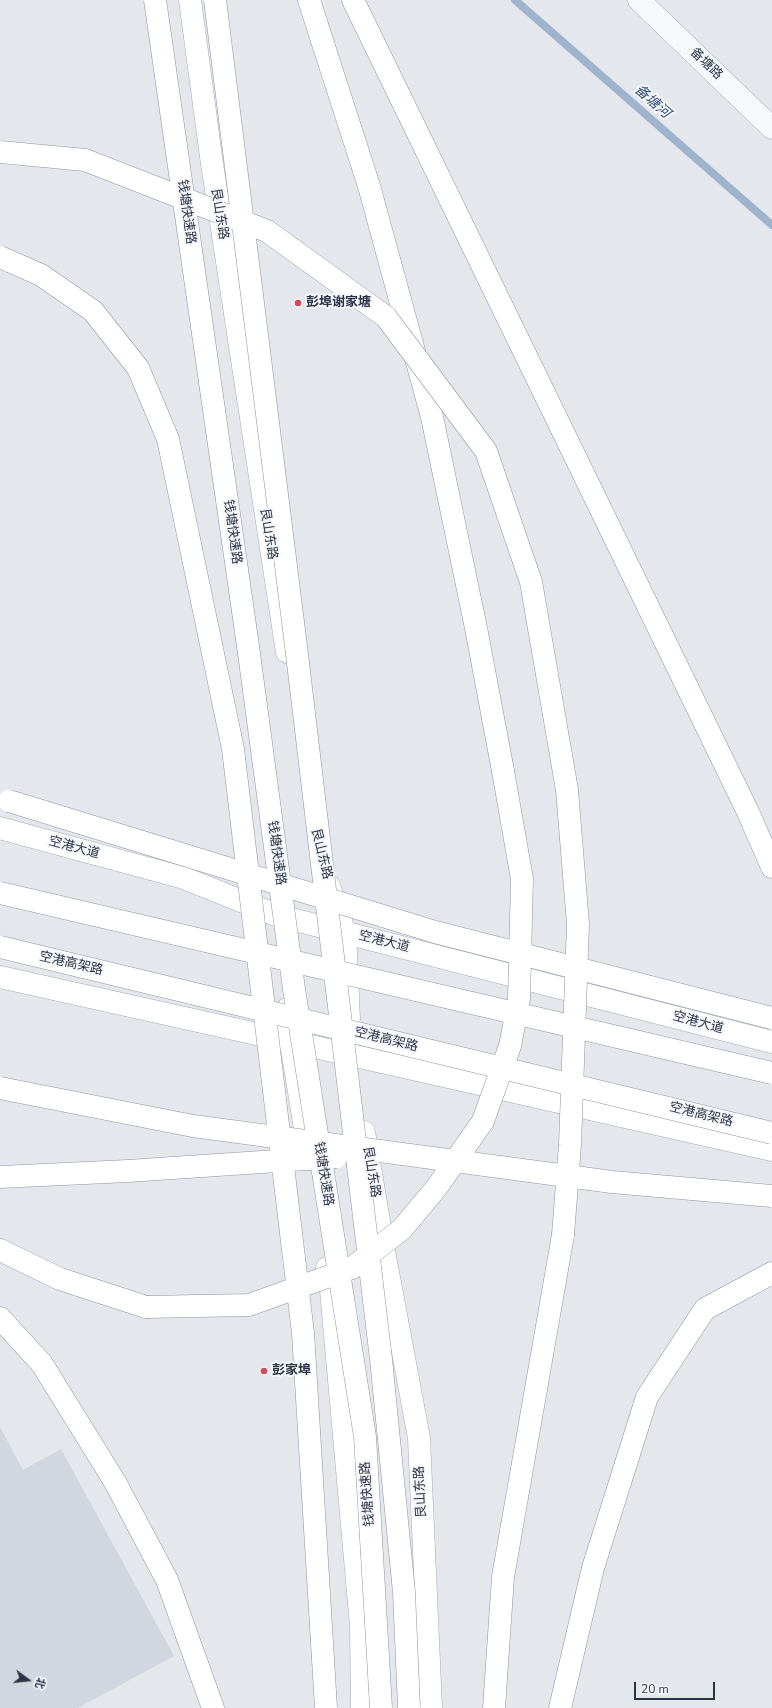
<!DOCTYPE html>
<html>
<head>
<meta charset="utf-8">
<style>
  body { margin:0 }
  #map { position:relative; width:772px; height:1708px; overflow:hidden; background:#e4e7ec; font-family:"Nunito Sans","Noto Sans SC",sans-serif }
  canvas { display:block }
  .north { position:absolute; left:8px; top:1660px; width:40px; height:40px; -webkit-text-stroke:3px #f4f6f9; paint-order:stroke; rotate:105deg; font-size:11px; font-weight:700; line-height:16px; text-align:center; color:#2b3445 }
  .north::after { content:''; display:block; margin:auto; width:14px; height:18px; background:#2b3445; clip-path:polygon(50% 0,100% 100%,50% 72%,0 100%) }
  .scale { position:absolute; left:634px; top:1682px; width:81px; height:18px; box-sizing:border-box; border:2px solid #2b3445; border-top:0; padding-left:5px; font-size:12px; line-height:14px; white-space:nowrap; color:#2b3445; -webkit-text-stroke:3px #f4f6f9; paint-order:stroke }
</style>
</head>
<body>
<div id="map">
<canvas width="772" height="1708"></canvas>
<div class="north">北</div>
<div class="scale">20 m</div>
</div>
<script>
const context = document.querySelector('canvas').getContext('2d');
context.lineJoin = 'round';
function paint(path, color) { context.fillStyle = color; context.fill(path, 'evenodd'); }
const shape = rows => new Path2D(rows.map(r => 'M' + r).join(''));
function trace(path, color, width, dash) { context.strokeStyle = color; context.lineWidth = width; context.lineCap = dash ? 'butt' : 'round'; context.setLineDash(dash || []); context.stroke(path); }
function drawText(font, color, halo, rows, align = 'center') {
  context.font = font + ' "Nunito Sans","Noto Sans SC",sans-serif'; context.lineWidth = 4; context.setLineDash([]); context.textBaseline = 'middle'; context.strokeStyle = halo; context.fillStyle = color; for (const [text, x, y, turn = 0] of rows) {
    context.save(); context.translate(x, y); context.rotate((+turn || 0) * Math.PI / 180); context.textAlign = isNaN(turn) ? turn : align; if (halo) context.strokeText(text, 0, 0); context.fillText(text, 0, 0); context.restore();
  }
}
paint(shape([
  [0,1427,23,1470,61,1449,174,1656,78,1708,0,1708]
]), '#d2d6de');
trace(shape([
  [515,0,772,225]
]), '#9fb4cc', 8);
const minor = shape([
  [639,0,772,128]
]);
const major = shape([
  [190,0,212,164,287,652],
  [0,828,184,878,276,915,772,1042],
  [329,886,345,933,349,1019],
  [0,977,351,1055,772,1150],
  [287,1009,291,1043,310,1159],
  [364,1132,384,1251,419,1438,431,1708],
  [327,1268,331,1290,361,1626,362,1708]
]);
const highway = shape([
  [309,0,369,186,432,417,476,628,503,771],
  [353,0,748,812,772,867],
  [0,1250,60,1279,146,1307],
  [0,1318,42,1364,115,1482,167,1580,213,1708],
  [494,1708,503,1577,563,1235],
  [560,1708,593,1568,647,1397,705,1309,772,1273]
]);
trace(minor, '#a9aeb7', 23);
trace(major, '#a3abb8', 23);
trace(highway, '#8b94a3', 23);
trace(minor, '#f7f8fa', 22);
trace(major, '#fff', 22);
trace(highway, '#fff', 22);
const highwayBridge = shape([
  [155,0,248,646,294,989,365,1437,381,1708],
  [215,0,296,646,381,1359,404,1592,409,1708],
  [0,152,85,160,267,231,386,317,486,451,531,582,567,790,578,924,570,1145,563,1235],
  [0,257,41,275,93,311,138,368,168,439,233,749,303,1333,326,1708],
  [9,801,435,932,772,1018],
  [0,893,772,1073],
  [0,947,772,1133],
  [0,1088,193,1126,612,1182,772,1196],
  [0,1177,128,1171,336,1157],
  [146,1307,249,1305,352,1268,402,1229,437,1187,483,1121,510,1046,519,999,522,879,503,771]
]);
trace(highwayBridge, '#8b94a3', 23, []);
trace(highwayBridge, '#fff', 22);
for (const [x, y, r, color] of [
  [298,303,4,"#d1495b"],
  [264,1371,4,"#d1495b"]
]) { const dot = new Path2D(); dot.arc(x, y, r, 0, 2 * Math.PI); context.fillStyle = color; context.fill(dot); trace(dot, '#f4f6f9', 1.5); }
drawText('13px', '#2b3445', '#f4f6f9', [
  ["备塘路",706,64,44],
  ["钱塘快速路",186,212,82],
  ["艮山东路",219,214,81],
  ["钱塘快速路",232,532,82],
  ["艮山东路",268,534,81],
  ["空港大道",74,848,15],
  ["钱塘快速路",276,853,82],
  ["艮山东路",321,854,76],
  ["空港大道",384,942,14],
  ["空港高架路",71,964,13],
  ["空港大道",698,1023,15],
  ["空港高架路",386,1040,14],
  ["空港高架路",701,1115,14],
  ["艮山东路",371,1172,81],
  ["钱塘快速路",323,1174,81],
  ["艮山东路",421,1492,-93],
  ["钱塘快速路",368,1494,-94]
]);
drawText('bold 13px', '#2b3445', '#f4f6f9', [
  ["彭埠谢家塘",306,303],
  ["彭家埠",272,1371]
], 'left');
drawText('italic 14px', '#34527a', '#f4f6f9', [
  ["备塘河",652,102,41]
]);
</script>
</body>
</html>
